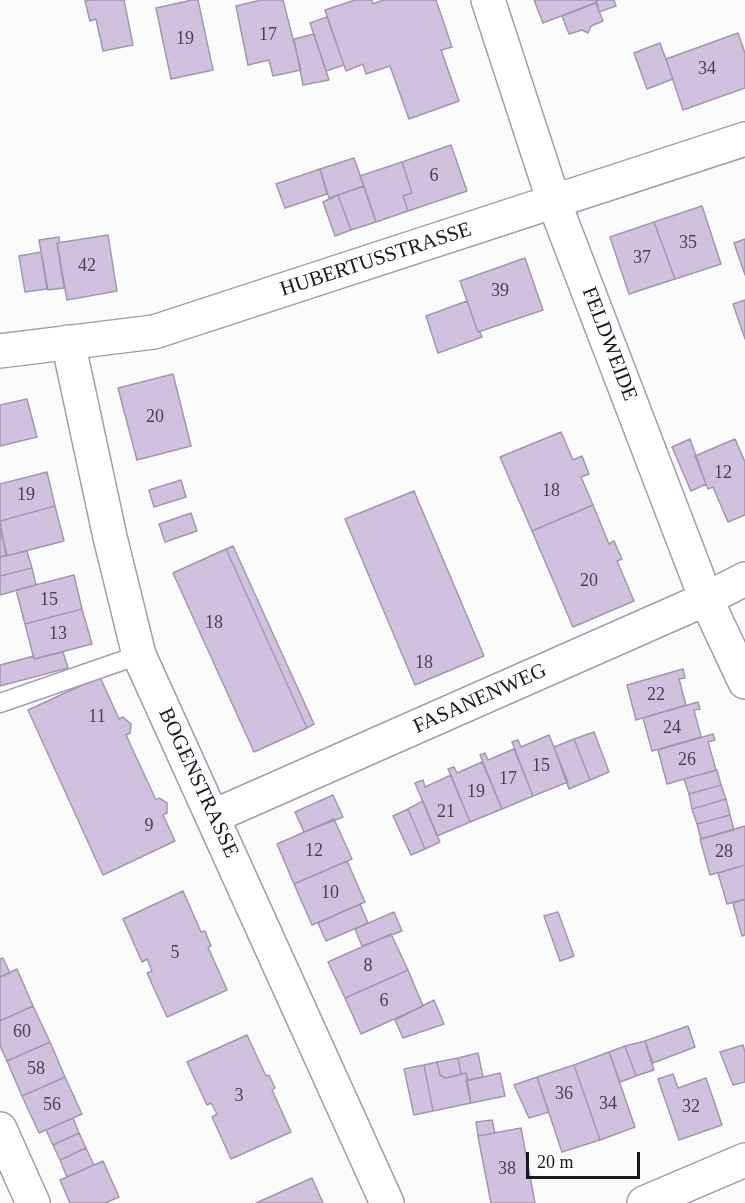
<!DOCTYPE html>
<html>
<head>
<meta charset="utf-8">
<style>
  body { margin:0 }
  #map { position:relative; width:745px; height:1203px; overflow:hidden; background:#fbfbfb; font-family:Georgia,serif }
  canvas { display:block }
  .scale { position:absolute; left:526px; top:1152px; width:114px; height:27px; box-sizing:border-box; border:3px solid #1c1620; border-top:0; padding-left:8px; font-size:18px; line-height:21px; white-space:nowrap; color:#1c1620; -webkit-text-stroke:4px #fff; paint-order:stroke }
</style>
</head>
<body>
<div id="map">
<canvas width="745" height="1203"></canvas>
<div class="scale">20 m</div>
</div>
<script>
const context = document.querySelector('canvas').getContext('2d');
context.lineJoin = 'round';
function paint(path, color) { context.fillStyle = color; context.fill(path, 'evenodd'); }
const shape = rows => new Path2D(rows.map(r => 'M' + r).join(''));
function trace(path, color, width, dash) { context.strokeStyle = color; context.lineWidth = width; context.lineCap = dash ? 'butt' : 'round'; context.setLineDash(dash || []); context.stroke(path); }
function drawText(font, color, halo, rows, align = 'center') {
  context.font = font + ' Georgia,serif'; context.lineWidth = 5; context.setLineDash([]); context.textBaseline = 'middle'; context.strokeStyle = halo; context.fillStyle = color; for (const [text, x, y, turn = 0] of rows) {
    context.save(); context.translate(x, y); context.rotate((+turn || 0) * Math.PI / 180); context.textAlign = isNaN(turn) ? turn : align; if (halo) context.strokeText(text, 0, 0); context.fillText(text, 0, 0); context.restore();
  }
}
const building = shape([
  [91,0,124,0,133,45,103,51,96,19,90,21,85,1,91,0],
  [192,0,198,0,213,70,171,79,156,8,192,0],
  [261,0,283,0,301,70,273,76,269,60,248,65,236,6,261,0],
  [355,0,372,0,373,4,383,0,436,0,452,47,441,50,459,101,409,119,390,66,366,74,363,64,346,71,325,10,355,0],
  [534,0,596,0,597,2,543,23,534,0],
  [596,0,614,0,616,6,599,12,596,0],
  [596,3,603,21,591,26,588,33,582,30,569,34,562,16,596,3],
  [327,17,344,65,326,71,310,23,327,17],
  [738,33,745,53,745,88,683,110,666,59,738,33],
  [314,34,329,80,303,85,294,39,314,34],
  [660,43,673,79,647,89,634,53,660,43],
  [451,145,467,191,408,211,403,196,412,193,402,162,451,145],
  [354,158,364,186,329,198,320,169,354,158],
  [402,162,412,193,403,196,408,211,376,222,360,176,402,162],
  [320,169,327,194,285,208,276,184,320,169],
  [364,186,376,222,351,230,338,195,364,186],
  [338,195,351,230,335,236,323,202,338,195],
  [702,206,721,264,675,279,654,222,702,206],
  [654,222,675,279,629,294,610,237,654,222],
  [108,235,117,291,67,300,57,243,108,235],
  [59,237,59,243,57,243,64,288,48,290,39,240,59,237],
  [745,239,745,275,734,243,745,239],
  [41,252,47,289,25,292,19,256,41,252],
  [525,258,543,310,478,332,460,281,525,258],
  [745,300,745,339,733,304,745,300],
  [467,301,478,332,480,332,482,337,438,353,426,316,467,301],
  [173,374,191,446,137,460,118,388,173,374],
  [27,399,37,437,0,446,0,405,27,399],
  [561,432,573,460,582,456,589,474,581,477,593,505,532,531,500,457,561,432],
  [690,439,706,484,691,491,672,447,690,439],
  [735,439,745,462,745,515,728,522,713,487,708,489,695,456,735,439],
  [47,472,55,506,0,521,0,484,47,472],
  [181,480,186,497,154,507,149,490,181,480],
  [414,491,484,656,415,685,345,519,414,491],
  [593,505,609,544,614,541,622,559,617,561,634,601,573,627,532,531,593,505],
  [55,506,64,541,6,556,0,521,55,506],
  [191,513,197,531,165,542,159,524,191,513],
  [0,529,7,555,0,557,0,529],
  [233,546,314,724,307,728,226,549,233,546],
  [226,549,307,728,254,752,173,573,226,549],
  [27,551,32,568,0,576,0,557,27,551],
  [32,568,36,585,0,595,0,576,32,568],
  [74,575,82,609,25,624,16,590,74,575],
  [82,609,92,644,34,659,25,624,82,609],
  [63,652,68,668,0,686,0,665,34,656,34,659,63,652],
  [683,669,685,678,679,679,686,705,636,720,627,685,683,669],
  [100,677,119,719,123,717,131,724,130,733,126,735,156,800,159,798,167,803,167,813,163,815,175,841,103,875,28,710,100,677],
  [698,702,700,709,694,710,701,737,652,751,643,718,698,702],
  [594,732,609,772,590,780,574,739,594,732],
  [713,734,715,740,708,742,716,770,667,784,658,750,713,734],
  [549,735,568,782,533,796,512,742,518,740,521,747,549,735],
  [574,739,590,780,569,789,554,747,574,739],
  [514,749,533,796,502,809,480,755,485,753,488,760,514,749],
  [482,762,502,809,470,822,448,769,454,767,457,773,482,762],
  [717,770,721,785,689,794,684,779,717,770],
  [451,775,470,822,437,836,415,783,423,780,425,787,451,775],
  [721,785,726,799,692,809,689,794,721,785],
  [333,795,343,817,304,832,295,812,333,795],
  [726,799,730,815,697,824,692,809,726,799],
  [423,801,440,842,425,849,408,809,423,801],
  [408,809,425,849,411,855,393,816,408,809],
  [730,815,734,830,701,839,697,824,730,815],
  [334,819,352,859,294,884,277,844,334,819],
  [745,826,745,865,710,875,700,839,745,826],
  [347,861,365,902,312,925,294,884,347,861],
  [745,865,745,899,727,904,718,873,745,865],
  [183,891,201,932,205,931,211,946,208,947,227,990,167,1017,147,973,152,971,147,959,142,962,123,919,183,891],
  [745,899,745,935,742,936,733,903,745,899],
  [360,904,368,923,326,941,318,923,360,904],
  [394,912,402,931,362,946,355,929,394,912],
  [558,912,574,956,560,961,544,916,558,912],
  [391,934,408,970,345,998,328,962,391,934],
  [3,958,10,973,0,977,0,959,3,958],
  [17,969,33,1006,0,1021,0,977,17,969],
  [408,970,423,1006,361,1034,345,998,408,970],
  [434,1000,444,1024,403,1038,395,1020,434,1000],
  [33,1006,50,1042,7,1061,0,1046,0,1021,33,1006],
  [688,1026,695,1047,653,1063,645,1041,688,1026],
  [247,1035,266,1076,269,1075,275,1088,272,1090,291,1132,231,1159,212,1117,217,1114,211,1103,207,1105,187,1062,247,1035],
  [645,1041,654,1070,636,1076,625,1046,645,1041],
  [50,1042,65,1077,22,1096,7,1061,50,1042],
  [743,1045,745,1052,745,1082,733,1085,720,1052,743,1045],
  [625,1046,636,1076,620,1082,609,1052,625,1046],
  [609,1052,635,1127,600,1140,574,1065,609,1052],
  [478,1053,483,1077,468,1080,466,1073,461,1074,458,1058,478,1053],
  [458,1058,461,1074,446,1078,440,1075,437,1062,458,1058],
  [437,1062,440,1075,446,1078,466,1073,471,1103,433,1111,424,1065,437,1062],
  [424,1065,433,1111,414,1115,404,1069,424,1065],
  [574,1065,600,1140,562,1152,537,1077,574,1065],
  [500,1073,505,1096,471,1103,466,1081,500,1073],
  [673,1074,678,1088,706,1078,722,1125,679,1140,658,1079,673,1074],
  [65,1077,82,1114,39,1133,22,1096,65,1077],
  [537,1077,549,1112,529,1118,514,1085,537,1077],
  [73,1118,79,1133,53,1145,46,1130,73,1118],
  [492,1120,495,1133,478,1136,476,1122,492,1120],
  [521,1128,535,1203,491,1203,478,1136,521,1128],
  [79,1133,86,1148,60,1160,53,1145,79,1133],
  [86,1148,94,1165,67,1177,60,1160,86,1148],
  [103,1161,119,1197,105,1203,70,1203,60,1180,103,1161],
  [312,1178,323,1203,256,1203,312,1178]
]);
paint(building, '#d0c2de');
trace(building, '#a496b1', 1.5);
const service = shape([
  [0,703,139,655]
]);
const minor = shape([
  [488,0,554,202,706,599,745,682],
  [68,342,110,537,139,655,387,1203],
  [0,351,154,332,745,139],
  [214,816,706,599,745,579],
  [0,1129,33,1203],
  [644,1203,745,1160]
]);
trace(service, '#a799b3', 21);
trace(minor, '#a799b3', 36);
trace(service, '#fff', 18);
trace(minor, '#fff', 33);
drawText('18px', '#494150', null, [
  ["17",268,35],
  ["19",185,39],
  ["34",707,69],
  ["6",434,176],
  ["35",688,243],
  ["37",642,258],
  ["42",87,266],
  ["39",500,291],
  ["20",155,417],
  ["12",723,473],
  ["18",551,491],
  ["19",26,495],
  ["20",589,581],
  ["15",49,600],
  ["18",214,623],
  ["13",58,634],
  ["18",424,663],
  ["22",656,695],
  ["11",97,717],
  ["24",672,728],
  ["26",687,760],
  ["15",541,766],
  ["17",508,779],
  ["19",476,792],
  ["21",446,812],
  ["9",149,826],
  ["12",314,851],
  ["28",724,852],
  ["10",330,893],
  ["5",175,953],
  ["8",368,966],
  ["6",384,1001],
  ["60",22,1032],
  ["58",36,1069],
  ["36",564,1094],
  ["3",239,1096],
  ["34",608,1104],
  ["56",52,1105],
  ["32",691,1107],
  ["38",507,1169]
]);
drawText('21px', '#1c1620', '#fff', [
  ["HUBERTUSSTRASSE",376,260,-18],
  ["FELDWEIDE",609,344,69],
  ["FASANENWEG",480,699,-24],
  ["BOGENSTRASSE",198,783,65]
]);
</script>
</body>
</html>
